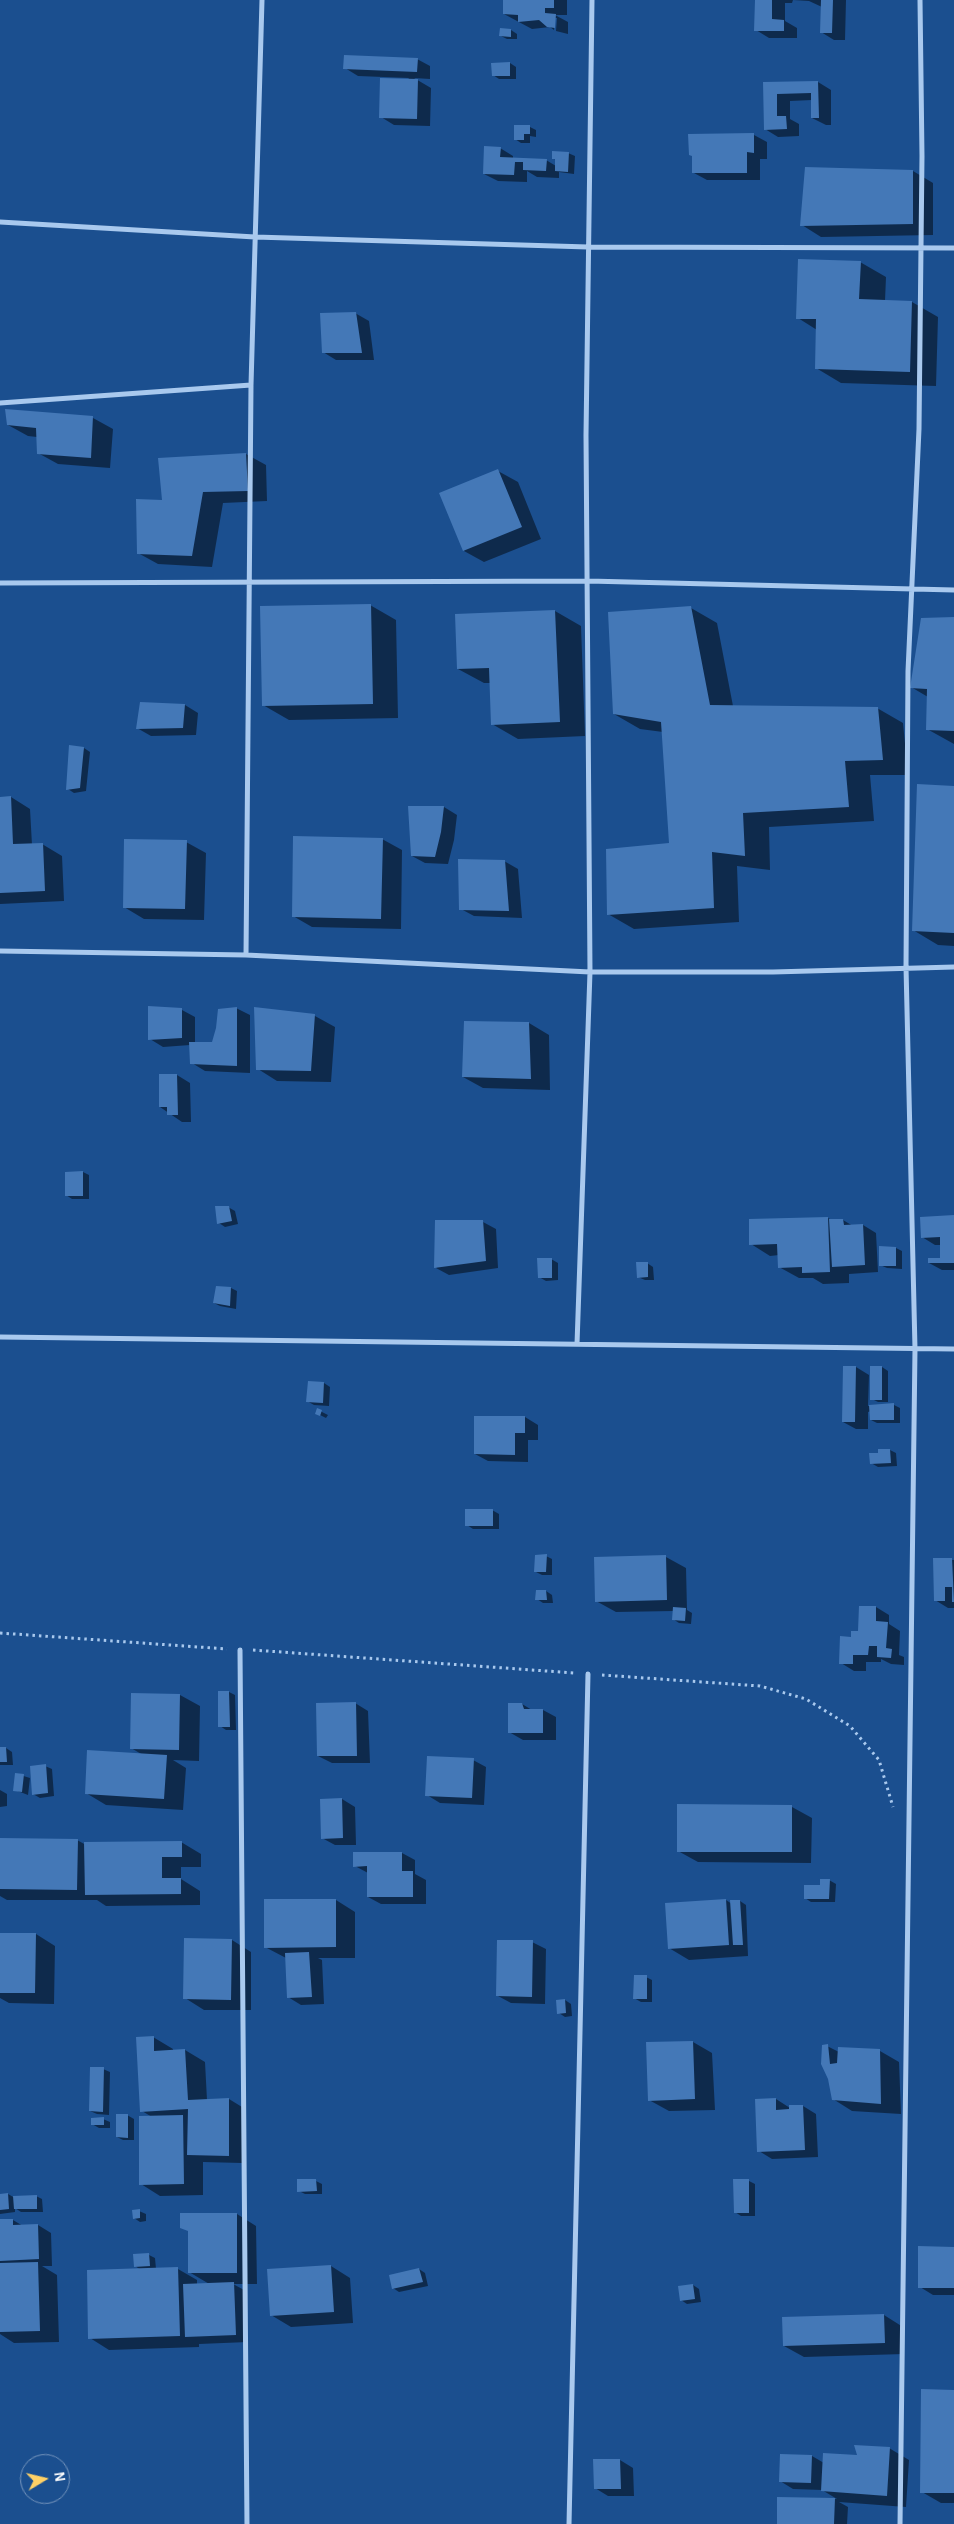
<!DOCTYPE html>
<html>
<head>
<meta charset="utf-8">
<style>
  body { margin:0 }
  #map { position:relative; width:954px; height:2524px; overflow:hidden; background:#1b4f8f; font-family:"Alegreya Sans",sans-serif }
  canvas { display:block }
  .north { position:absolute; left:20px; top:2454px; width:50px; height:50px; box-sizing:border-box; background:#1b4f8f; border:1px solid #7695bc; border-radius:50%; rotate:81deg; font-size:14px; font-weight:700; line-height:20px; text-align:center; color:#fff }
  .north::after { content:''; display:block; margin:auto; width:18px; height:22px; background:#ffd166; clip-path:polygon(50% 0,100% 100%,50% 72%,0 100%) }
</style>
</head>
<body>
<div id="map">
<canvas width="954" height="2524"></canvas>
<div class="north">N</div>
</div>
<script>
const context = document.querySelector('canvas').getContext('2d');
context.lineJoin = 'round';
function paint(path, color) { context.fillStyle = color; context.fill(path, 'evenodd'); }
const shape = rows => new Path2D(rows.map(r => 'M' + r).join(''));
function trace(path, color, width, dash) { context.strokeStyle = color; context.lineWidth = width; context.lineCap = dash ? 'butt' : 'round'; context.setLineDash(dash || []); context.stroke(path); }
paint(shape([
  [504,0,567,0,567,15,555,15,568,22,568,34,556,31,557,18,554,18,554,30,550,27,532,29,517,21,504,14],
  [756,0,793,0,792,3,785,3,785,21,797,28,797,38,769,38,756,30],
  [793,0,846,0,845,40,834,40,821,32,822,7,809,1],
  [511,30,517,34,517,39,507,39,501,36],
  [417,59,430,66,430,79,414,78,431,88,430,126,394,125,381,117,409,78,358,76,345,68],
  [510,63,516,67,516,79,499,79,493,75],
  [818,82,831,90,831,125,826,125,812,118,812,100,790,101,790,119,799,124,799,136,778,137,765,129,765,83],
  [516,126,530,127,536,130,536,137,530,136,530,143,521,143,515,139],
  [754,135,767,142,767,159,760,159,760,180,707,180,694,173,693,157],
  [500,148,513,156,513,159,546,160,556,166,556,160,553,158,568,153,575,156,574,174,559,172,559,178,537,177,527,171,527,182,498,181,484,174],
  [913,171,933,183,933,235,821,237,802,225],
  [860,262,886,277,885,301,912,302,938,317,936,386,841,383,816,368,817,330,798,318],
  [355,313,369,321,374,360,336,360,323,352],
  [93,418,113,429,110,468,58,464,38,453,37,437,28,436,8,425],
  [246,454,266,465,267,501,223,503,212,567,158,564,138,553,164,501,159,459],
  [498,471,518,482,541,539,484,562,464,551],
  [370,605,396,620,398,718,289,720,263,705],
  [691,608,717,623,733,706,877,708,903,723,908,775,870,775,874,821,769,827,770,870,737,866,739,922,634,929,608,914,670,844,663,732,640,729,614,714],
  [555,611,581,626,585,736,518,739,492,724,491,683,484,683,458,669,456,615],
  [954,618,954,744,927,729,928,697,911,687],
  [185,705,198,713,196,735,151,736,137,728],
  [84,748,90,752,86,791,74,793,68,789],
  [954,787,954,946,938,945,913,930],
  [11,797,30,809,32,845,42,844,62,856,64,901,0,904,0,798],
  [444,807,457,815,454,840,448,864,425,863,412,856],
  [382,839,402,850,401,929,312,927,293,916],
  [186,842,206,853,204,920,144,919,124,907],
  [504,861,518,869,522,918,474,916,461,909],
  [149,1007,182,1010,195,1017,195,1043,213,1043,236,1008,250,1015,250,1073,205,1071,192,1063,190,1045,163,1047,150,1039],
  [256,1009,315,1016,335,1027,331,1082,277,1081,258,1069],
  [529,1023,549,1035,550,1090,483,1088,463,1077],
  [161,1075,177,1075,190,1083,191,1122,182,1122,160,1107],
  [83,1172,89,1175,89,1199,72,1199,66,1195],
  [228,1207,235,1211,238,1224,225,1227,219,1223],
  [954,1217,954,1270,942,1270,929,1263,942,1259,941,1245,935,1245,922,1237],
  [828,1218,832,1220,843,1220,853,1226,863,1225,876,1233,878,1272,849,1274,849,1283,823,1284,813,1278,799,1278,779,1267,779,1255,770,1256,751,1244],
  [483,1222,496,1229,498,1268,449,1275,436,1268],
  [896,1248,902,1251,902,1269,887,1268,880,1265],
  [551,1259,558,1263,558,1280,546,1281,539,1277],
  [647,1263,653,1267,654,1280,645,1280,638,1277],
  [217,1287,231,1288,237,1291,236,1309,220,1306,214,1303],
  [856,1367,869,1375,868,1406,894,1405,900,1408,900,1423,877,1423,871,1420,871,1411,868,1412,868,1429,856,1429,843,1422],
  [882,1367,888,1371,888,1402,878,1402,872,1399],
  [309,1382,324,1383,330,1387,329,1406,314,1405,307,1401],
  [318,1410,328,1415,326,1418,316,1413],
  [525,1417,538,1425,538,1440,528,1440,528,1462,488,1461,475,1454],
  [890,1450,896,1453,897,1466,878,1467,871,1463,879,1454],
  [492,1510,499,1514,499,1529,473,1529,467,1525],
  [546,1556,552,1559,552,1575,542,1575,536,1572],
  [666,1557,686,1568,687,1610,692,1613,691,1624,679,1623,673,1619,674,1611,616,1612,596,1601],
  [934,1559,954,1560,954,1608,948,1608,935,1600],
  [546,1591,552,1595,553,1603,543,1603,537,1599],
  [861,1607,876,1607,889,1615,889,1624,900,1631,899,1655,904,1657,904,1665,891,1664,881,1659,881,1662,866,1662,866,1671,854,1671,841,1663,852,1638,860,1632],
  [229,1692,235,1695,236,1730,226,1730,220,1726],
  [180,1695,200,1706,199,1761,173,1760,186,1768,183,1810,106,1805,86,1793,143,1755,131,1748],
  [355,1703,368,1711,370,1763,332,1763,318,1756],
  [522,1704,532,1710,543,1710,556,1717,556,1740,523,1740,509,1732],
  [0,1748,6,1748,12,1752,13,1765,0,1765],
  [473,1760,486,1767,484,1805,440,1803,427,1795],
  [45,1766,52,1769,54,1796,40,1798,33,1794],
  [17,1774,30,1778,28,1795,15,1790],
  [0,1790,7,1794,7,1806,0,1807],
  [342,1799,355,1807,356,1845,335,1845,322,1838],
  [792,1807,812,1818,811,1863,698,1862,678,1851],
  [0,1839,77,1840,86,1845,181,1842,201,1854,201,1867,181,1867,181,1879,200,1891,200,1905,106,1906,97,1900,7,1900,0,1896],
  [402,1853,415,1860,415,1874,426,1880,426,1904,381,1904,368,1897,368,1873,355,1866],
  [829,1880,836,1884,835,1902,811,1902,805,1898],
  [336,1900,355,1912,355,1958,318,1958,322,1960,324,2004,301,2005,288,1997,286,1958,265,1947],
  [726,1900,732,1904,740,1901,746,1905,748,1956,689,1960,669,1948],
  [0,1934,36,1934,55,1946,54,2004,9,2003,0,1998],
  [232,1940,251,1952,251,2010,204,2010,185,1998],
  [532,1942,546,1949,545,2004,511,2003,498,1996],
  [646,1977,652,1980,652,2002,641,2002,634,1998],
  [565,2000,571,2004,572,2016,565,2017,559,2013],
  [153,2037,173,2049,173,2051,185,2050,205,2062,207,2100,229,2099,242,2107,242,2163,203,2162,203,2195,160,2196,141,2184,152,2117,142,2111],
  [693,2042,712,2053,715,2110,669,2111,649,2100],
  [827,2046,839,2052,880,2051,899,2062,901,2114,852,2111,833,2099],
  [103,2069,110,2072,109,2115,97,2114,90,2111],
  [776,2099,790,2108,803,2106,816,2114,818,2157,772,2159,759,2151],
  [127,2115,134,2119,134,2140,123,2140,117,2137],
  [103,2119,110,2122,110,2128,99,2128,92,2124],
  [316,2181,322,2184,322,2194,305,2194,299,2191],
  [749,2181,755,2184,755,2216,741,2216,735,2212],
  [8,2194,15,2198,36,2196,42,2199,43,2212,21,2212,15,2208,15,2212,0,2214,0,2195],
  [139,2211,146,2214,146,2221,140,2222,134,2218],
  [237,2214,256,2226,257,2284,233,2284,246,2291,248,2342,199,2344,199,2347,109,2350,90,2338,141,2270,135,2266,149,2255,155,2258,156,2269,178,2269,197,2280,197,2285,211,2285,189,2272],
  [0,2220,13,2220,23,2226,38,2225,51,2233,52,2266,42,2266,57,2275,59,2342,14,2343,0,2334],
  [954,2248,954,2295,933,2295,920,2287],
  [331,2266,350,2278,353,2323,291,2327,271,2315],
  [419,2269,425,2273,428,2286,399,2292,393,2288],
  [693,2285,699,2289,701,2302,687,2304,681,2300],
  [884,2315,903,2327,904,2354,804,2357,784,2346],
  [954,2391,954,2503,941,2503,922,2492],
  [889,2448,909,2460,906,2507,839,2502,848,2507,847,2524,778,2524,779,2498,837,2499,822,2490,793,2489,780,2481,781,2455,812,2456,824,2463],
  [620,2460,633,2468,634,2496,608,2496,595,2488]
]), '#0007');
paint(shape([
  [503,0,554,0,554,8,545,8,545,13,556,14,555,28,547,27,539,20,518,22,518,15,503,14],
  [755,0,772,0,772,19,784,20,784,31,754,31],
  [821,0,833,0,832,33,820,33],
  [500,28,511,29,511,37,499,36],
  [344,55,418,58,417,72,343,69],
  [510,62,510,76,492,76,491,63],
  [380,78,418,79,417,119,379,118],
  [818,81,819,118,811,118,811,93,777,94,777,116,786,116,787,129,764,130,763,82],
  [514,125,530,125,530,134,524,134,524,140,514,140],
  [754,133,754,153,747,152,747,173,692,173,692,156,689,155,688,134],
  [484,146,501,147,500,157,547,159,546,171,523,170,523,162,515,162,514,175,483,174],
  [552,151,569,152,568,172,555,171,555,159,552,159],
  [805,167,913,170,913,224,800,226],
  [798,259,861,261,859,299,912,301,910,372,815,369,816,319,796,319],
  [356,312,362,353,322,353,320,313],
  [5,409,93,416,91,458,37,454,36,428,7,425],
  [246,453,248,491,203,492,192,556,137,554,136,499,162,500,158,458],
  [498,469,522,527,463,551,439,493],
  [371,604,373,704,262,706,260,606],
  [691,606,710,705,878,707,883,760,845,761,849,807,743,813,745,856,712,852,714,908,607,915,606,849,669,843,661,722,613,714,608,612],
  [555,610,560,722,491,725,489,668,457,669,455,614],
  [954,617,954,731,926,730,927,689,910,688,921,618],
  [140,702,185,704,183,728,136,729],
  [69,745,84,747,80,788,66,790],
  [917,784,954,786,954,933,912,931],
  [11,796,13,844,43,843,45,891,0,893,0,797],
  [408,806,444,806,441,832,435,857,411,856],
  [293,836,383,838,381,919,292,917],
  [124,839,187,840,185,909,123,908],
  [458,859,505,860,509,911,459,910],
  [148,1006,182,1008,182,1038,148,1040],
  [237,1007,237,1066,190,1064,189,1042,212,1042,216,1028,218,1009],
  [254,1007,315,1014,311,1071,256,1070],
  [464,1021,529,1022,531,1079,462,1077],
  [159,1074,177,1074,178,1115,167,1115,167,1107,159,1107],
  [83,1171,83,1196,65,1196,65,1172],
  [215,1206,229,1206,232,1221,217,1224],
  [954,1215,954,1263,928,1263,928,1258,940,1258,940,1237,921,1238,920,1217],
  [828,1217,830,1272,802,1273,802,1267,778,1268,777,1244,749,1245,749,1219],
  [829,1219,843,1219,844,1225,863,1224,865,1265,832,1267],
  [435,1220,483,1220,486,1261,434,1268],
  [879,1246,896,1247,896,1266,879,1266],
  [537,1258,552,1258,552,1278,538,1278],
  [636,1262,648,1262,648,1277,637,1278],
  [216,1286,231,1287,230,1306,213,1303],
  [843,1366,856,1366,855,1422,842,1422],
  [870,1366,882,1366,882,1400,870,1400],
  [308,1381,324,1382,323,1403,306,1402],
  [894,1403,894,1420,870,1420,869,1405],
  [317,1408,322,1410,320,1416,315,1414],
  [474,1416,525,1416,525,1433,515,1433,515,1455,474,1454],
  [878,1449,890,1449,891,1463,870,1464,869,1453,878,1453],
  [465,1509,493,1509,493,1526,465,1526],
  [547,1554,546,1572,534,1572,535,1555],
  [666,1555,667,1600,595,1602,594,1557],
  [933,1558,952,1558,954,1602,952,1602,952,1587,945,1587,945,1601,934,1601],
  [536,1590,546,1590,547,1600,535,1600],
  [859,1606,876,1606,876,1621,888,1622,886,1648,892,1649,891,1658,877,1657,877,1646,869,1646,868,1655,853,1655,853,1664,839,1664,840,1636,851,1637,851,1631,858,1631],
  [673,1607,686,1608,685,1621,672,1620],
  [218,1691,229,1691,230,1727,218,1727],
  [131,1693,180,1694,179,1750,130,1749],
  [356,1702,357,1756,317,1756,316,1703],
  [508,1703,522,1703,524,1709,543,1709,543,1733,508,1733],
  [0,1747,6,1747,7,1762,0,1762],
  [87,1750,167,1755,164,1799,85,1794],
  [427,1756,474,1758,472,1798,425,1796],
  [46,1764,48,1793,32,1795,30,1766],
  [15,1773,24,1774,22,1792,13,1791],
  [342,1798,343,1838,321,1839,320,1799],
  [677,1804,792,1805,792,1852,677,1852],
  [0,1838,78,1839,77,1890,0,1889],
  [182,1841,182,1857,162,1857,162,1878,181,1878,181,1894,85,1895,84,1842],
  [353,1852,402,1852,402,1871,413,1871,413,1897,367,1897,367,1866,353,1867],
  [820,1879,830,1879,829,1899,804,1899,804,1885,820,1885],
  [264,1899,336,1899,336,1947,264,1948],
  [726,1899,729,1945,668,1949,665,1903],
  [730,1900,740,1900,743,1945,733,1945],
  [0,1933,36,1933,35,1993,0,1993],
  [184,1938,232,1939,231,2000,183,1999],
  [497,1940,533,1940,532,1997,496,1996],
  [309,1952,312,1997,287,1998,285,1953],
  [634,1975,647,1975,647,1999,633,1999],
  [565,1999,566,2013,557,2014,556,2000],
  [154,2036,154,2051,185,2049,188,2100,229,2098,229,2156,187,2155,188,2109,140,2112,136,2037],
  [693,2041,695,2099,648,2101,646,2042],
  [828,2044,830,2064,837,2063,838,2047,880,2049,881,2104,832,2100,828,2079,821,2064,822,2045],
  [90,2067,104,2067,103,2112,89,2111],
  [776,2098,776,2110,789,2109,789,2105,803,2105,805,2150,757,2152,755,2099],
  [116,2114,128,2114,128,2138,116,2137],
  [183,2115,184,2184,139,2185,139,2116],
  [104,2117,104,2125,91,2125,91,2118],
  [297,2179,316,2179,317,2191,297,2192],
  [733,2179,749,2179,749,2213,734,2213],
  [8,2193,9,2209,0,2210,0,2194],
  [37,2195,37,2209,14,2209,13,2196],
  [140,2209,140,2218,133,2219,132,2210],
  [180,2213,237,2213,237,2273,188,2273,188,2231,180,2228],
  [0,2219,13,2219,13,2225,38,2224,39,2259,0,2261],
  [918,2246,954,2247,954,2288,918,2288],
  [149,2253,150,2266,134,2267,133,2254],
  [38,2262,40,2331,0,2332,0,2263],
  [331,2265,334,2312,270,2316,267,2269],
  [178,2267,180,2336,88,2339,87,2270],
  [419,2268,423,2282,392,2289,389,2275],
  [234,2282,236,2335,185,2337,183,2284],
  [693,2284,695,2299,680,2301,678,2286],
  [884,2314,885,2343,783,2346,782,2317],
  [921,2389,954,2390,954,2493,920,2493],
  [854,2445,890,2447,887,2496,821,2491,823,2453,857,2455],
  [780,2454,812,2455,811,2483,779,2482],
  [593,2459,620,2459,621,2489,594,2489],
  [777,2497,835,2498,834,2524,777,2524]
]), '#4478b7');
trace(shape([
  [0,1633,227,1649],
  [253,1650,574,1673],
  [602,1675,760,1686,806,1699,850,1726,879,1760,893,1807]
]), '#a9c9ee', 3, [2.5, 4]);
trace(shape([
  [0,222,255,237,588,247,954,248],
  [0,403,251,385],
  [0,583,588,581,954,590],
  [0,951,246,955,590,972,773,972,954,967],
  [246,955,251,385,262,0],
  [0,1337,954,1349],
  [577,1344,590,972,586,435,592,0],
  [240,1650,247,2524],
  [569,2524,588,1674],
  [900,2524,915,1349,906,967,908,671,919,429,922,156,920,0]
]), '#a9c9ee', 5);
</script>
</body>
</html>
